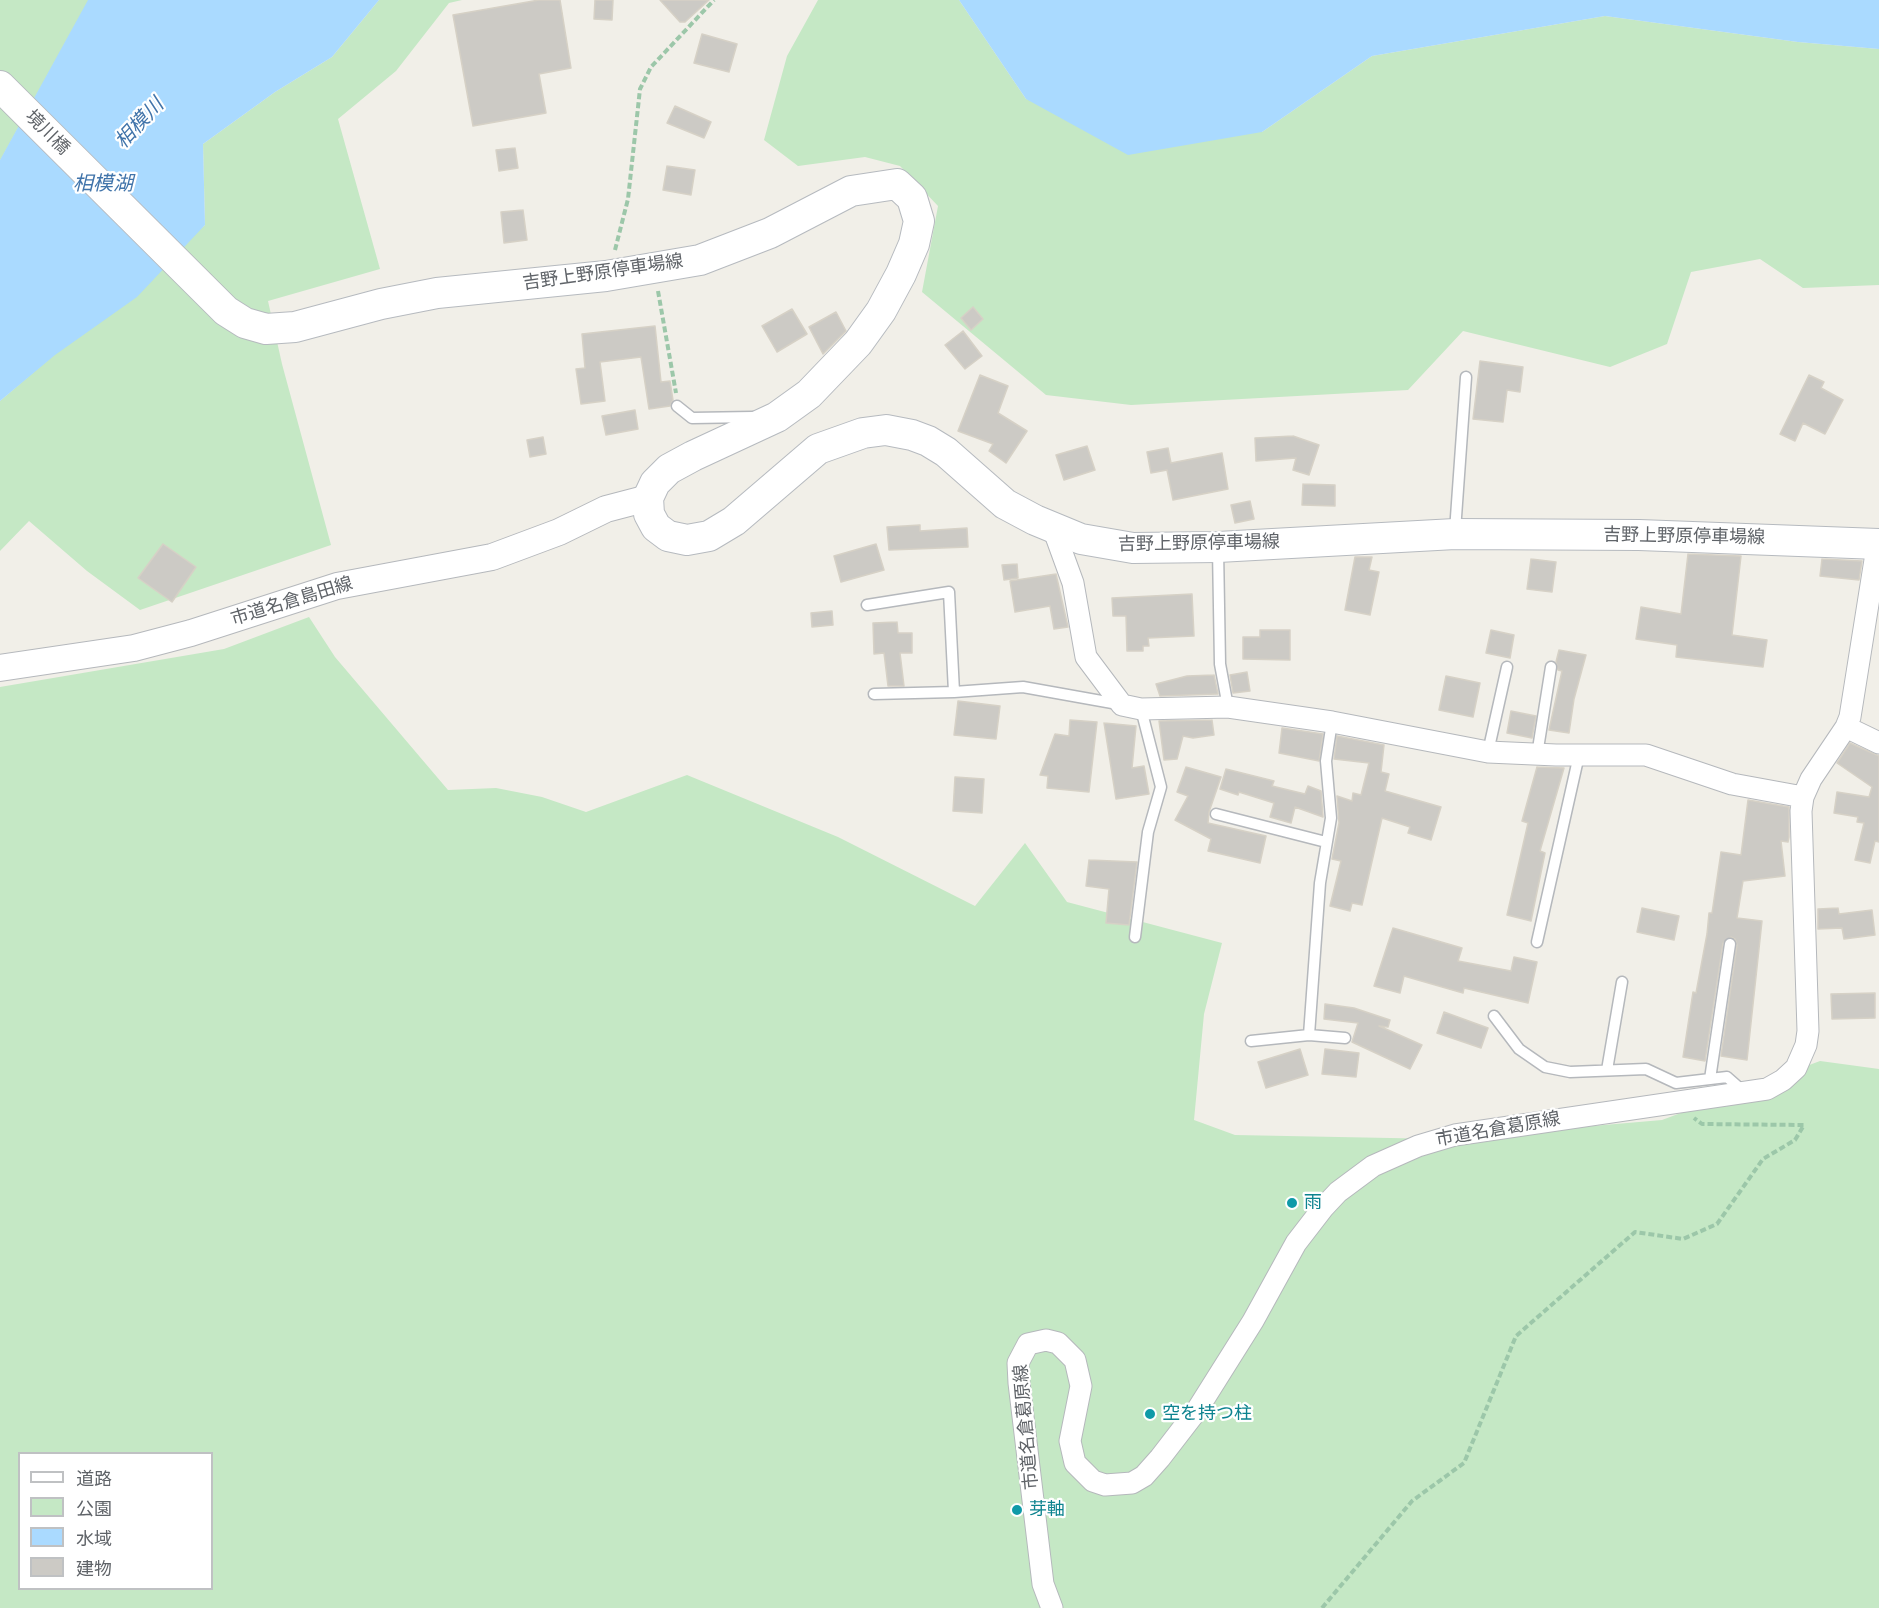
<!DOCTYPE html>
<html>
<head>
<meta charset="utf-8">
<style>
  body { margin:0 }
  #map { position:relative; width:1879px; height:1608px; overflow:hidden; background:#f1efe8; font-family:"DejaVu Sans","Noto Sans JP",sans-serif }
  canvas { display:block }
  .legend { position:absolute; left:18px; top:1452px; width:195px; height:138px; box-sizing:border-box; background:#fff; border:2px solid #bfc1c3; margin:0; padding:8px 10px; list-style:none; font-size:18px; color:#5f6368 }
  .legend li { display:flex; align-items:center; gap:12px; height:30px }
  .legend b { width:30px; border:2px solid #bfc1c3 }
</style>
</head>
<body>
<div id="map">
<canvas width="1879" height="1608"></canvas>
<ul class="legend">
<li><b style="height:8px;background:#fff"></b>道路</li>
<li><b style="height:16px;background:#c5e8c5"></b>公園</li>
<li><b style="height:16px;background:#aadaff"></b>水域</li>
<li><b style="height:16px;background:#cccac5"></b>建物</li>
</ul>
</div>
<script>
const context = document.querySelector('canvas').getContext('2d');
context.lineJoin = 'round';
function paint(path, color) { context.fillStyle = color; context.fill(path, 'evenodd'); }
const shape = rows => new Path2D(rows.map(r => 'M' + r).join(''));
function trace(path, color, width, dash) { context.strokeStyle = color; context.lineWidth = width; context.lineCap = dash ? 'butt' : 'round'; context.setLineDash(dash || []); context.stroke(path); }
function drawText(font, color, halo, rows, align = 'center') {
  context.font = font + ' "DejaVu Sans","Noto Sans JP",sans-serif'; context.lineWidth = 4.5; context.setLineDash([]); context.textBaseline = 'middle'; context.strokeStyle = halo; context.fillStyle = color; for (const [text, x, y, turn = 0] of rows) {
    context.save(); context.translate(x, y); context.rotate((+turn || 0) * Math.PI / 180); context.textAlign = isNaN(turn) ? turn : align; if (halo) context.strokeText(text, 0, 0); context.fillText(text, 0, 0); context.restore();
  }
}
paint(shape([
  [0,0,89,0,0,161],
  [379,0,462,0,449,3,396,71,338,119,380,269,268,301,282,364,331,545,140,610,87,571,29,521,0,551,0,401,205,225,203,144,275,92,332,57],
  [818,0,959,0,1026,99,1262,132,1372,56,1605,16,1798,42,1879,49,1879,285,1803,288,1760,259,1691,272,1667,344,1610,367,1463,331,1408,390,1131,405,1046,395,922,292,938,206,900,166,865,157,798,166,764,140,787,56],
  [309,617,335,657,448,790,496,788,542,797,586,812,687,775,838,837,975,906,1025,843,1067,902,1222,943,1204,1014,1194,1120,1235,1135,1442,1139,1662,1120,1820,1061,1879,1069,1879,1608,0,1608,0,687,224,649],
  [20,1454,212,1454,212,1588,20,1588]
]), '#c5e8c5');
paint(shape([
  [88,0,379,0,332,57,275,92,203,144,205,225,137,297,55,355,0,401,0,160],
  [959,0,1879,0,1879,49,1798,42,1605,16,1372,56,1262,132,1128,155,1026,99]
]), '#aadaff');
const building = shape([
  [539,0,560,0,571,68,539,74,546,113,473,126,453,15,539,0],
  [595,0,613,0,612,20,594,19,595,0],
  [660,0,709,0,685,22,680,22,660,0],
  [702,34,737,44,729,72,694,63,702,34],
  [675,106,711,122,704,138,667,123,675,106],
  [515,148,518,168,499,171,496,150,515,148],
  [667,166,695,170,691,195,663,190,667,166],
  [523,210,527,240,504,243,501,212,523,210],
  [973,307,983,319,971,330,961,318,973,307],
  [792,309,807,334,777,352,762,326,792,309],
  [836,312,846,331,823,354,809,327,836,312],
  [655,326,661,382,670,381,673,400,670,406,649,409,641,357,600,362,605,401,581,404,576,369,585,368,582,334,655,326],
  [963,331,982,356,965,369,945,345,963,331],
  [1480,361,1523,367,1520,392,1507,390,1503,422,1473,419,1480,361],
  [980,375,1008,386,998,413,1027,431,1006,463,989,451,993,444,958,431,980,375],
  [1809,375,1824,382,1821,388,1843,400,1825,434,1803,423,1795,441,1780,434,1809,375],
  [635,410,638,429,606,435,602,416,635,410],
  [1293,436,1319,445,1309,475,1293,470,1296,458,1256,461,1255,438,1293,436],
  [543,437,546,454,530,457,527,440,543,437],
  [1087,446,1095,470,1064,480,1056,455,1087,446],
  [1168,448,1171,463,1222,453,1228,489,1173,500,1167,470,1151,473,1147,452,1168,448],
  [1303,484,1335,485,1335,506,1302,505,1303,484],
  [1250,501,1254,519,1235,523,1231,505,1250,501],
  [920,525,920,531,967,528,968,547,889,550,887,527,920,525],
  [163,544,196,567,172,602,138,578,163,544],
  [876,544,884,570,841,582,834,556,876,544],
  [1688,554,1741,556,1732,635,1767,640,1763,667,1676,657,1677,645,1636,639,1641,607,1681,614,1688,554],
  [1355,557,1372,557,1369,570,1379,572,1370,615,1345,610,1355,557],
  [1531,559,1556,562,1552,592,1527,589,1531,559],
  [1822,559,1862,561,1859,580,1820,576,1822,559],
  [1017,564,1018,578,1004,580,1002,565,1017,564],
  [1056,574,1068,627,1054,629,1050,606,1015,612,1010,581,1056,574],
  [1192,594,1194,636,1148,638,1149,646,1143,646,1143,651,1127,651,1126,616,1113,616,1112,598,1192,594],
  [832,611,833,625,812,627,811,613,832,611],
  [897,622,898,633,912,633,912,653,900,653,904,686,888,686,884,653,874,654,873,623,897,622],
  [1260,630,1290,630,1290,660,1243,659,1243,637,1260,637,1260,630],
  [1491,630,1514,635,1510,658,1486,653,1491,630],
  [1559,650,1586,655,1574,699,1569,733,1549,730,1562,671,1558,670,1556,662,1559,650],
  [1247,672,1250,691,1233,693,1230,675,1247,672],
  [1214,675,1218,694,1160,696,1156,684,1187,676,1214,675],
  [1446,676,1480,683,1473,717,1439,710,1446,676],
  [958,701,1000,706,996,739,954,735,958,701],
  [1511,711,1536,716,1532,738,1507,733,1511,711],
  [1070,720,1097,722,1089,792,1047,788,1048,776,1040,775,1055,734,1069,736,1070,720],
  [1212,720,1214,735,1193,738,1183,736,1177,759,1164,760,1159,721,1212,720],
  [1104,723,1136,726,1132,768,1144,766,1149,794,1116,799,1104,723],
  [1282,728,1323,734,1319,761,1279,753,1282,728],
  [1337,736,1384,745,1381,772,1389,774,1385,791,1441,807,1431,840,1408,833,1410,827,1382,818,1362,905,1352,903,1350,911,1330,906,1341,861,1332,859,1339,823,1337,796,1352,801,1353,793,1361,795,1369,763,1334,759,1337,736],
  [1850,743,1879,756,1879,842,1875,841,1870,863,1855,860,1864,823,1857,822,1858,817,1834,813,1837,792,1869,797,1872,787,1837,763,1850,743],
  [1186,767,1221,777,1209,812,1208,823,1266,836,1260,863,1208,851,1211,839,1175,820,1188,796,1177,792,1186,767],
  [1537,767,1564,768,1540,851,1545,853,1531,921,1507,915,1528,823,1522,821,1537,767],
  [1226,769,1274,781,1272,786,1305,794,1308,786,1321,791,1323,817,1295,807,1291,823,1270,817,1274,803,1239,792,1238,795,1220,789,1226,769],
  [955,777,984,779,982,813,953,811,955,777],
  [1748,800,1789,807,1789,837,1788,842,1781,841,1785,876,1743,881,1737,918,1762,921,1747,1060,1721,1056,1737,945,1735,939,1731,937,1723,943,1705,1061,1683,1057,1693,992,1696,993,1707,934,1709,913,1712,913,1721,852,1741,855,1748,800],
  [1089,860,1137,862,1129,925,1106,923,1109,889,1086,886,1089,860],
  [1642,908,1679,916,1674,940,1637,932,1642,908],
  [1838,908,1839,914,1872,910,1875,935,1844,939,1842,928,1818,929,1818,909,1838,908],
  [1393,928,1462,948,1458,961,1511,971,1514,957,1537,962,1528,1003,1464,988,1463,993,1404,976,1400,993,1374,986,1393,928],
  [1875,993,1875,1018,1832,1019,1831,994,1875,993],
  [1325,1004,1354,1008,1390,1020,1388,1027,1379,1026,1422,1045,1410,1069,1352,1042,1358,1023,1324,1019,1325,1004],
  [1444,1012,1488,1028,1481,1048,1437,1033,1444,1012],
  [1300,1049,1308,1075,1266,1088,1258,1062,1300,1049],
  [1325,1049,1359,1053,1356,1077,1322,1074,1325,1049]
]);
paint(building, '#cccac5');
trace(building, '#d6d1c6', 1.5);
const service = shape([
  [677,406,692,418,753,417],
  [1455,531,1466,377],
  [1218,549,1220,664,1228,707],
  [867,605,949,592,954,692],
  [874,694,954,692,1023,687,1118,704],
  [1488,752,1507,667],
  [1537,755,1551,667],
  [1216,814,1326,842],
  [1135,937,1148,832,1161,787,1141,709],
  [1537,942,1579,755],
  [1494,1016,1519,1049,1545,1067,1570,1072,1646,1069,1676,1083,1727,1077,1744,1092],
  [1309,1035,1345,1038],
  [1251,1041,1309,1035,1320,883,1331,818,1326,761,1332,722],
  [1607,1070,1622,982],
  [1710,1079,1730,944]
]);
const minor = shape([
  [1053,528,1073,583,1086,657,1122,705,1141,709,1228,707,1332,722,1488,752,1556,755,1646,755,1732,784,1803,797],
  [1846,727,1879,743],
  [1052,1608,1043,1584,1019,1383,1018,1363,1028,1344,1046,1340,1058,1343,1075,1360,1081,1386,1070,1441,1075,1463,1093,1481,1105,1485,1132,1483,1144,1476,1160,1458,1197,1410,1253,1321,1296,1243,1323,1208,1338,1192,1373,1166,1418,1146,1455,1135,1767,1089,1783,1080,1796,1068,1806,1045,1808,1031,1801,811,1803,797,1811,779,1846,727,1850,717,1875,560,1875,543]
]);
const tertiary = shape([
  [0,668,134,648,191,633,337,586,492,557,559,532,606,509,648,498]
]);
const secondary = shape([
  [0,86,226,311,245,323,266,329,295,327,381,304,437,293,606,276,700,260,770,233,851,191,897,184,912,198,919,221,914,244,901,274,881,311,858,343,809,394,777,417,693,456,669,469,655,483,648,498,649,514,656,527,668,536,687,540,709,536,734,521,818,449,863,433,886,430,912,435,928,441,946,452,1005,504,1035,520,1081,539,1133,548,1218,547,1455,534,1639,535,1879,544]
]);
trace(service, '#b5b8bc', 13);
trace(minor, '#b5b8bc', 23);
trace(tertiary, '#b5b8bc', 28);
trace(secondary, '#b6babf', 32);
trace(shape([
  [615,250,628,199,640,89,651,67,714,0],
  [658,291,676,393],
  [1322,1608,1412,1501,1464,1463,1516,1336,1635,1232,1683,1239,1717,1224,1763,1159,1795,1140,1804,1125,1702,1124,1694,1118]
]), '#9cc7a9', 4, [6, 3]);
trace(service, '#fff', 10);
trace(minor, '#fff', 21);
trace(tertiary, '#fff', 26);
trace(secondary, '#fff', 30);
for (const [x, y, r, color] of [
  [1292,1203,6,"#0f9aa8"],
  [1150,1414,6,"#0f9aa8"],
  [1017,1510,6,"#0f9aa8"]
]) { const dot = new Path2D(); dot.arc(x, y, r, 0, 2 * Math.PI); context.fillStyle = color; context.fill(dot); trace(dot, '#fff', 2); }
drawText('18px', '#5f6368', '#fff', [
  ["境川橋",47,133,45],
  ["吉野上野原停車場線",603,273,-8],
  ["吉野上野原停車場線",1684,537,1],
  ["吉野上野原停車場線",1199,544,-1],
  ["市道名倉島田線",292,602,-17],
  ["市道名倉葛原線",1498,1130,-10],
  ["市道名倉葛原線",1027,1427,-95]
]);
drawText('18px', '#0d838f', '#fff', [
  ["雨",1304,1203],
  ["空を持つ柱",1162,1414],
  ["芽軸",1029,1510]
], 'left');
drawText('italic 20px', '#4174aa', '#fff', [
  ["相模川",140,124,-47],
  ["相模湖",103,185]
]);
</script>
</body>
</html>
